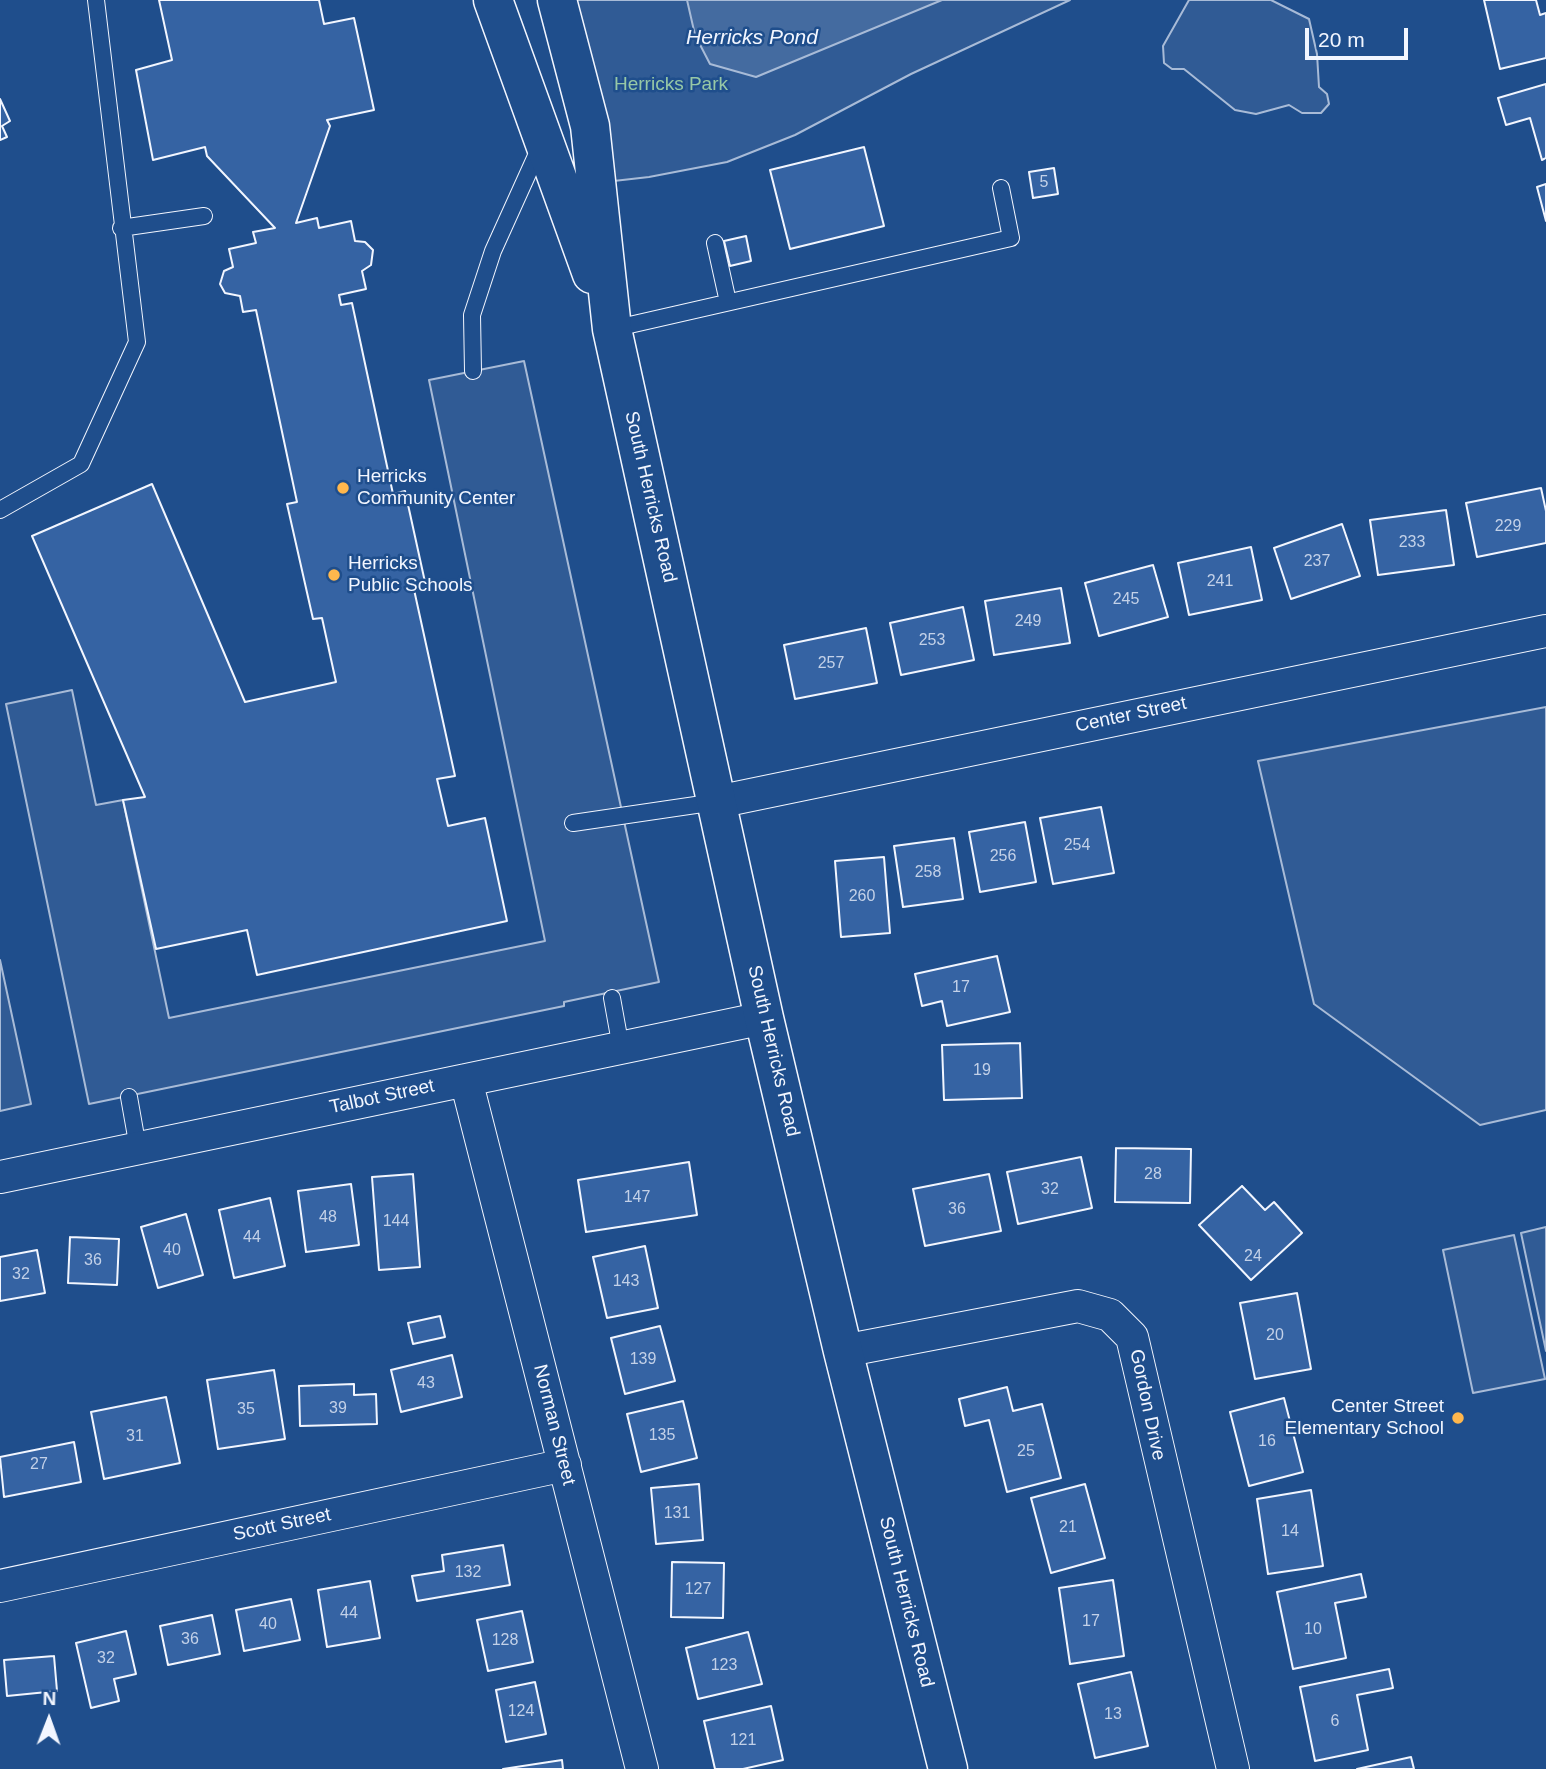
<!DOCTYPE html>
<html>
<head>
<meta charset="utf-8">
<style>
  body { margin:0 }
  #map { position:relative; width:1546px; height:1769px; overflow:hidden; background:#1f4e8c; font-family:Helvetica,sans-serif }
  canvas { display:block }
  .north { position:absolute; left:14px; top:1685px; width:70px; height:70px; -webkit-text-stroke:5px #1f4e8c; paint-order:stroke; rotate:1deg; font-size:19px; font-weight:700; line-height:28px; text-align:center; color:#f2f6ff }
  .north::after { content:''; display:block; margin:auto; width:24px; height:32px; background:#f2f6ff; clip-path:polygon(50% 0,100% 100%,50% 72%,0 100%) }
  .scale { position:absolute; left:1305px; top:28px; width:103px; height:32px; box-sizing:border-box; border:4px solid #f2f6ff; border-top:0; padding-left:9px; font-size:21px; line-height:24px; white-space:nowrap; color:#f2f6ff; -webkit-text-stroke:5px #1f4e8c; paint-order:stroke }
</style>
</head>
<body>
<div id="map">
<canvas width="1546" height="1769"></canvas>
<div class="north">N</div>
<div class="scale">20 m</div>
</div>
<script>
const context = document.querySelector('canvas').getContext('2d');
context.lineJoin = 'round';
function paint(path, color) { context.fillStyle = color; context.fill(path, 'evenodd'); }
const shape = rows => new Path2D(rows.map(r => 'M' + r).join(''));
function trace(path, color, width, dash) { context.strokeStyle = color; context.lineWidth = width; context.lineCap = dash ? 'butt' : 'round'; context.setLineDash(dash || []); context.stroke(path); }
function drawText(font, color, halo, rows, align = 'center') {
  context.font = font + ' Helvetica,sans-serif'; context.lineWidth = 5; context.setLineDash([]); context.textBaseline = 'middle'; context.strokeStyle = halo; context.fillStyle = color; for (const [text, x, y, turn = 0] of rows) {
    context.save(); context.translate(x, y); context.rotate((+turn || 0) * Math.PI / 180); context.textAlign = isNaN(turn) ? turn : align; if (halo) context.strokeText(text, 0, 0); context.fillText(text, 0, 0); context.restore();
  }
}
const built = shape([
  [557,0,1070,0,911,74,795,135,727,162,649,177,596,183,557,0],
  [1189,0,1271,0,1309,19,1317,54,1319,87,1327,94,1329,104,1321,113,1302,113,1289,105,1256,114,1235,110,1184,69,1172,69,1164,63,1163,46,1189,0],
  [524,361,659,982,564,1002,564,1006,89,1104,6,704,72,690,96,805,123,800,169,1018,545,941,429,380,524,361],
  [1546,707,1546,1110,1480,1125,1314,1004,1258,761,1546,707],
  [0,960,31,1104,0,1111,0,960],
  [1546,1227,1546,1351,1521,1233,1546,1227],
  [1514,1235,1545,1379,1473,1393,1443,1250,1514,1235]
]);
paint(built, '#305b95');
trace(built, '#a8bbd7', 2);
const water = shape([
  [687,0,942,0,756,77,710,64,695,35,687,0]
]);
paint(water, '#446ba0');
trace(water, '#a8bbd7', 2);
const building = shape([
  [159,0,319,0,324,24,354,18,374,110,327,120,330,126,296,223,317,218,319,228,351,221,355,241,365,242,373,250,371,265,362,271,366,289,339,295,341,305,352,303,393,494,405,491,425,582,413,585,455,776,437,779,448,826,485,818,507,921,257,975,247,930,156,949,123,800,145,797,32,536,152,484,245,702,336,682,322,618,313,619,287,504,297,502,256,310,243,312,240,296,225,293,220,284,224,271,233,267,229,249,256,243,253,232,275,228,207,156,205,147,153,160,136,70,172,60,159,0],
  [1484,0,1536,0,1540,15,1546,13,1546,58,1500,69,1484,0],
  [1546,84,1546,158,1542,160,1530,118,1506,125,1498,98,1546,84],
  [0,99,10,121,2,126,7,137,0,140,0,99],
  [864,147,884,226,790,249,770,170,864,147],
  [1054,168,1058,194,1033,198,1029,172,1054,168],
  [1546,184,1546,221,1537,187,1546,184],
  [746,236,751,261,730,266,724,241,746,236],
  [1541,488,1546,511,1546,543,1477,557,1466,503,1541,488],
  [1446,510,1454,565,1378,575,1370,520,1446,510],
  [1342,524,1360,576,1291,599,1274,548,1342,524],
  [1251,547,1262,600,1189,615,1178,563,1251,547],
  [1153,565,1168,617,1099,636,1085,583,1153,565],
  [1061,588,1070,643,994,655,985,601,1061,588],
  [963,607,974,660,901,675,890,623,963,607],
  [866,628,877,683,795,699,784,645,866,628],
  [1101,807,1114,873,1053,884,1040,818,1101,807],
  [1025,822,1036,882,980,892,969,832,1025,822],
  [954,838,963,899,903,907,894,846,954,838],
  [884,857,890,933,841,937,835,861,884,857],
  [997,956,1010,1012,947,1026,942,1001,922,1006,915,974,997,956],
  [1020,1043,1022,1098,944,1100,942,1045,1020,1043],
  [1116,1148,1191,1149,1190,1203,1115,1202,1116,1148],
  [1081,1157,1092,1208,1018,1224,1007,1172,1081,1157],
  [689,1162,697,1215,586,1232,578,1180,689,1162],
  [413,1174,420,1267,379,1270,372,1177,413,1174],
  [989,1174,1001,1231,925,1246,913,1189,989,1174],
  [351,1184,359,1245,306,1252,298,1191,351,1184],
  [1242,1186,1265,1210,1274,1202,1302,1233,1251,1280,1199,1225,1242,1186],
  [270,1198,285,1266,234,1278,219,1210,270,1198],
  [186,1214,203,1275,158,1288,141,1227,186,1214],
  [70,1237,119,1239,117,1285,68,1283,70,1237],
  [645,1246,658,1308,607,1318,593,1257,645,1246],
  [37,1250,45,1293,0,1301,0,1257,37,1250],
  [1297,1293,1311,1369,1255,1379,1240,1303,1297,1293],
  [440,1316,445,1337,413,1344,408,1323,440,1316],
  [660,1326,675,1381,625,1394,611,1338,660,1326],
  [452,1355,462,1397,401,1412,391,1370,452,1355],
  [274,1370,285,1439,218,1449,207,1380,274,1370],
  [354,1384,354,1395,376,1394,377,1424,300,1426,299,1386,354,1384],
  [1007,1387,1013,1411,1042,1404,1061,1478,1007,1492,989,1420,965,1426,959,1399,1007,1387],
  [166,1397,180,1463,104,1479,91,1412,166,1397],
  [1284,1398,1303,1472,1249,1486,1230,1412,1284,1398],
  [683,1401,697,1458,641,1472,627,1414,683,1401],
  [74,1442,81,1482,4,1497,0,1457,74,1442],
  [699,1484,703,1540,656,1544,651,1488,699,1484],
  [1085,1484,1105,1558,1051,1573,1031,1498,1085,1484],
  [1311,1490,1323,1566,1268,1574,1257,1499,1311,1490],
  [503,1545,510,1585,417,1601,412,1576,444,1571,442,1555,503,1545],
  [672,1562,724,1563,723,1618,671,1617,672,1562],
  [1361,1574,1366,1597,1335,1603,1346,1658,1293,1669,1277,1592,1361,1574],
  [1113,1580,1124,1656,1070,1664,1059,1588,1113,1580],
  [370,1581,380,1638,327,1647,318,1590,370,1581],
  [291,1599,300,1640,244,1651,236,1610,291,1599],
  [522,1611,533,1662,488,1671,477,1620,522,1611],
  [212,1615,220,1654,168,1665,160,1626,212,1615],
  [126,1631,136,1674,114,1679,119,1701,91,1708,76,1643,126,1631],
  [748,1632,762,1684,698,1699,686,1648,748,1632],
  [54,1656,57,1691,7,1696,4,1660,54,1656],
  [1389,1669,1393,1688,1357,1695,1368,1750,1315,1761,1300,1687,1389,1669],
  [1131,1672,1148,1746,1095,1758,1078,1684,1131,1672],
  [535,1682,546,1734,506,1742,496,1690,535,1682],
  [771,1706,783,1760,743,1769,715,1769,704,1721,771,1706],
  [1411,1757,1414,1769,1357,1769,1411,1757],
  [562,1760,563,1769,503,1769,562,1760]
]);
paint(building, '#3563a3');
trace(building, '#f2f6ff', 2);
const service = shape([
  [121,228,204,216],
  [715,243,728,302],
  [612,329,1011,238,1001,188],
  [473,371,472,315,493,251,540,147],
  [0,510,81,464,137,342,96,0],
  [573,823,716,802],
  [612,998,621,1048],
  [129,1097,138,1148]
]);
const minor = shape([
  [717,802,1546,631],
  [466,1080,642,1769],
  [0,1177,764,1018],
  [843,1351,1078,1306,1110,1315,1132,1337,1233,1769],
  [0,1586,565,1465]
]);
const secondary = shape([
  [493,0,592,274],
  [557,0,590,126,612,329,764,1018,843,1351,948,1769]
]);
trace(service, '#f2f6ff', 18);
trace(minor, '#f2f6ff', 34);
trace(secondary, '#f2f6ff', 41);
trace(service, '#1f4e8c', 16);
trace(minor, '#1f4e8c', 32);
trace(secondary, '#1f4e8c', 38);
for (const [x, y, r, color] of [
  [343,488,7,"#ffb74d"],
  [334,575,7,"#ffb74d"],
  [1458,1418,7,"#ffb74d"]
]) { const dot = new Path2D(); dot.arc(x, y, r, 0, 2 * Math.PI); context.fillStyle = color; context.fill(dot); trace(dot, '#1f4e8c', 2.5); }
drawText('16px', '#c3d1e8', null, [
  ["5",1044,183],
  ["229",1508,527],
  ["233",1412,543],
  ["237",1317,562],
  ["241",1220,582],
  ["245",1126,600],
  ["249",1028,622],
  ["253",932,641],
  ["257",831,664],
  ["254",1077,846],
  ["256",1003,857],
  ["258",928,873],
  ["260",862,897],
  ["17",961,988],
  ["19",982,1071],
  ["28",1153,1175],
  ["32",1050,1190],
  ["147",637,1198],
  ["36",957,1210],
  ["48",328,1218],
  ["144",396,1222],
  ["44",252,1238],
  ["40",172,1251],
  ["24",1253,1257],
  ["36",93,1261],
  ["32",21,1275],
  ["143",626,1282],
  ["20",1275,1336],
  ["139",643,1360],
  ["43",426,1384],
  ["39",338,1409],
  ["35",246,1410],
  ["135",662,1436],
  ["31",135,1437],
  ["16",1267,1442],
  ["25",1026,1452],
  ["27",39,1465],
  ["131",677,1514],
  ["21",1068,1528],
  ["14",1290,1532],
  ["132",468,1573],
  ["127",698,1590],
  ["44",349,1614],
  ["17",1091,1622],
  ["40",268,1625],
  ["10",1313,1630],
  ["36",190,1640],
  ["128",505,1641],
  ["32",106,1659],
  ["123",724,1666],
  ["124",521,1712],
  ["13",1113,1715],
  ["6",1335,1722],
  ["121",743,1741]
]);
drawText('19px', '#97c8a6', '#1f4e8c', [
  ["Herricks Park",671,85]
]);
drawText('19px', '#f2f6ff', '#1f4e8c', [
  ["Herricks",357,477],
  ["Community Center",357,499],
  ["Herricks",348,564],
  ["Public Schools",348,586],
  ["Center Street",1444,1407,"right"],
  ["Elementary School",1444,1429,"right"]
], 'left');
drawText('19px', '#f2f6ff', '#1f4e8c', [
  ["South Herricks Road",650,497,77],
  ["Center Street",1131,715,-12],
  ["South Herricks Road",773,1051,77],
  ["Talbot Street",382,1097,-12],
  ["Gordon Drive",1147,1405,78],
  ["Norman Street",554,1425,76],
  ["Scott Street",282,1525,-12],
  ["South Herricks Road",906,1602,76]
]);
drawText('italic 21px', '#f2f6ff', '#1f4e8c', [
  ["Herricks Pond",752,38]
]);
</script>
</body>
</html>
